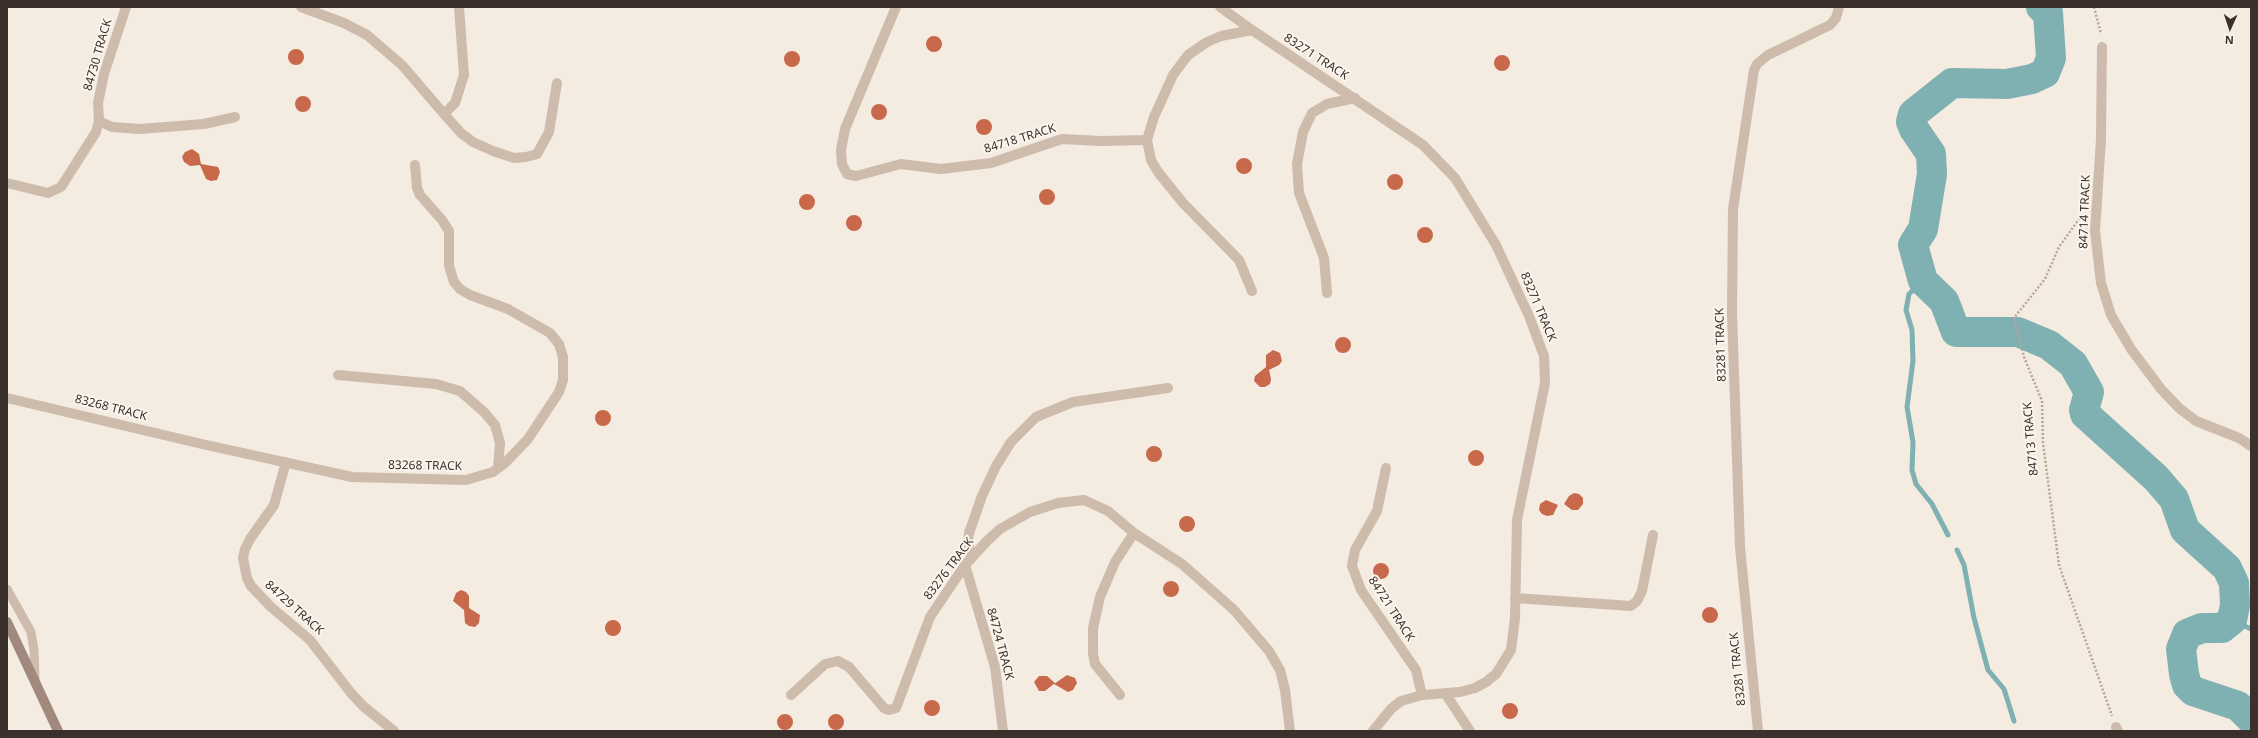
<!DOCTYPE html>
<html>
<head>
<meta charset="utf-8">
<style>
  body { margin:0 }
  #map { position:relative; width:2258px; height:738px; overflow:hidden; background:#f4ebe1; font-family:"Noto Sans",sans-serif }
  canvas { display:block }
  .frame { position:absolute; inset:0; border:8px solid #3b302b; pointer-events:none }
  .north { position:absolute; left:2210px; top:8px; width:40px; height:40px; -webkit-text-stroke:3px #fbf5ee; paint-order:stroke; rotate:183deg; font-size:11px; font-weight:700; line-height:16px; text-align:center; color:#3b302b }
  .north::after { content:''; display:block; margin:auto; width:14px; height:18px; background:#3b302b; clip-path:polygon(50% 0,100% 100%,50% 72%,0 100%) }
</style>
</head>
<body>
<div id="map">
<canvas width="2258" height="738"></canvas>
<div class="frame"></div>
<div class="north">N</div>
</div>
<script>
const context = document.querySelector('canvas').getContext('2d');
context.lineJoin = 'round';
const shape = rows => new Path2D(rows.map(r => 'M' + r).join(''));
function trace(path, color, width, dash) { context.strokeStyle = color; context.lineWidth = width; context.lineCap = dash ? 'butt' : 'round'; context.setLineDash(dash || []); context.stroke(path); }
function paint(path, color) { context.fillStyle = color; context.fill(path, 'evenodd'); }
function drawText(font, color, halo, rows, align = 'center') {
  context.font = font + ' "Noto Sans",sans-serif'; context.lineWidth = 4; context.setLineDash([]); context.textBaseline = 'middle'; context.strokeStyle = halo; context.fillStyle = color; for (const [text, x, y, turn = 0] of rows) {
    context.save(); context.translate(x, y); context.rotate((+turn || 0) * Math.PI / 180); context.textAlign = isNaN(turn) ? turn : align; if (halo) context.strokeText(text, 0, 0); context.fillText(text, 0, 0); context.restore();
  }
}
trace(shape([
  [1923,281,1909,294,1906,310,1912,330,1913,361,1907,407,1913,442,1912,470,1916,484,1932,504,1948,535],
  [1957,550,1964,565,1974,618,1988,670,2004,689,2014,721],
  [2232,620,2251,629]
]), '#7fb0b2', 5);
trace(shape([
  [2041,7,2048,13,2051,58,2045,73,2032,79,2007,84,1952,83,1913,114,1911,122,1914,129,1931,154,1932,174,1923,229,1913,245,1923,281,1944,301,1956,332,2018,332,2049,345,2073,364,2089,392,2084,410,2085,414,2156,478,2174,499,2185,530,2227,568,2234,583,2235,605,2232,620,2222,628,2202,628,2187,634,2181,649,2184,674,2187,685,2193,691,2238,706,2251,719]
]), '#7fb0b2', 30);
paint(shape([
  '926 44a8 8 0 1 1 16 0a8 8 0 1 1-16 0Z',
  '288 57a8 8 0 1 1 16 0a8 8 0 1 1-16 0Z',
  '784 59a8 8 0 1 1 16 0a8 8 0 1 1-16 0Z',
  '1494 63a8 8 0 1 1 16 0a8 8 0 1 1-16 0Z',
  '295 104a8 8 0 1 1 16 0a8 8 0 1 1-16 0Z',
  '871 112a8 8 0 1 1 16 0a8 8 0 1 1-16 0Z',
  '976 127a8 8 0 1 1 16 0a8 8 0 1 1-16 0Z',
  [192,149,199,154,201,164,218,167,220,172,217,180,211,181,206,179,200,165,190,166,184,162,182,157,185,152],
  '1236 166a8 8 0 1 1 16 0a8 8 0 1 1-16 0Z',
  '1387 182a8 8 0 1 1 16 0a8 8 0 1 1-16 0Z',
  '1039 197a8 8 0 1 1 16 0a8 8 0 1 1-16 0Z',
  '799 202a8 8 0 1 1 16 0a8 8 0 1 1-16 0Z',
  '846 223a8 8 0 1 1 16 0a8 8 0 1 1-16 0Z',
  '1417 235a8 8 0 1 1 16 0a8 8 0 1 1-16 0Z',
  '1335 345a8 8 0 1 1 16 0a8 8 0 1 1-16 0Z',
  [1273,350,1280,353,1282,361,1279,365,1269,370,1271,379,1270,384,1265,387,1260,387,1254,381,1255,376,1266,367,1266,355],
  '595 418a8 8 0 1 1 16 0a8 8 0 1 1-16 0Z',
  '1146 454a8 8 0 1 1 16 0a8 8 0 1 1-16 0Z',
  '1468 458a8 8 0 1 1 16 0a8 8 0 1 1-16 0Z',
  [1574,493,1579,494,1583,498,1583,504,1578,510,1572,510,1564,504,1569,496],
  [1546,500,1558,505,1553,515,1547,516,1542,514,1539,510,1540,504],
  '1179 524a8 8 0 1 1 16 0a8 8 0 1 1-16 0Z',
  '1373 571a8 8 0 1 1 16 0a8 8 0 1 1-16 0Z',
  '1163 589a8 8 0 1 1 16 0a8 8 0 1 1-16 0Z',
  [461,590,466,592,469,596,469,608,480,615,479,623,475,627,469,626,465,623,464,610,453,601,456,593],
  '1702 615a8 8 0 1 1 16 0a8 8 0 1 1-16 0Z',
  '605 628a8 8 0 1 1 16 0a8 8 0 1 1-16 0Z',
  [1067,675,1075,678,1077,683,1073,690,1068,692,1054,684],
  [1039,676,1047,676,1055,683,1045,691,1039,691,1034,682],
  '924 708a8 8 0 1 1 16 0a8 8 0 1 1-16 0Z',
  '1502 711a8 8 0 1 1 16 0a8 8 0 1 1-16 0Z',
  '828 722a8 8 0 1 1 16 0a8 8 0 1 1-16 0Z',
  '777 722a8 8 0 1 1 16 0a8 8 0 1 1-16 0Z'
]), '#c8694b');
trace(shape([
  [2094,7,2101,34],
  [2082,215,2059,247,2045,279,2014,318,2024,357,2042,401,2043,443,2059,565,2112,716]
]), '#b9a596', 2.5, [2, 2]);
trace(shape([
  [7,589,31,632,34,650,35,679]
]), '#cdbbac', 9);
trace(shape([
  [301,7,344,23,367,35,402,65,444,114,455,103,464,75,459,7],
  [896,7,845,129,841,150,842,164,847,174,856,176,901,164,941,169,991,163,1062,139,1101,141,1147,140],
  [1220,7,1252,30,1423,145,1455,178,1496,245,1529,316,1544,356,1545,383,1517,520,1515,618,1511,650,1496,674,1486,682,1475,688,1460,692,1422,695,1401,701,1391,709,1373,731],
  [1252,30,1221,36,1207,42,1188,55,1173,75,1154,117,1147,140,1151,160,1158,172,1183,203,1239,260,1252,291],
  [2102,47,2101,139,2095,231,2101,283,2111,315,2131,349,2161,389,2179,408,2196,421,2239,438,2251,446],
  [444,114,461,133,473,142,493,151,514,158,526,157,537,154,549,132,557,83],
  [99,121,112,127,140,129,204,124,235,117],
  [7,183,48,193,61,187,96,132,99,121,98,103,104,74,126,7],
  [1327,293,1324,258,1299,193,1297,164,1303,132,1312,113,1327,104,1355,98],
  [338,375,436,384,460,391,484,412,495,425,500,443,498,468],
  [7,398,202,444,352,477,466,480,493,472,505,463,528,439,559,392,563,380,563,357,559,344,550,333,508,309,470,295,460,289,454,282,449,266,449,231,442,220,420,195,417,188,415,165],
  [286,462,274,505,250,539,245,549,243,558,247,578,251,586,271,607,310,640,351,693,363,706,394,731],
  [1386,468,1377,511,1355,550,1352,566,1361,590,1416,670,1422,695],
  [971,559,968,541,969,533,982,496,996,466,1011,442,1036,417,1073,402,1168,388],
  [965,565,995,667,1003,731],
  [1515,598,1631,606,1637,601,1642,591,1653,535],
  [1445,693,1470,731],
  [791,695,825,664,838,661,849,667,884,708,889,710,896,708,930,617,965,565,987,541,1000,529,1030,512,1058,503,1084,500,1108,511,1134,533,1182,564,1234,610,1269,651,1280,670,1285,690,1290,731],
  [1120,695,1095,664,1093,654,1093,628,1100,597,1115,562,1134,533],
  [2116,727,2118,731],
  [1758,731,1740,547,1732,313,1733,209,1754,70,1757,64,1768,55,1830,25,1836,18,1839,7]
]), '#cdbbac', 10);
trace(shape([
  [7,622,58,731]
]), '#a18a7d', 10);
drawText('12px', '#3b302b', '#fbf5ee', [
  ["84730 TRACK",98,55,-74],
  ["83271 TRACK",1316,57,33],
  ["84718 TRACK",1020,139,-17],
  ["84714 TRACK",2085,212,-88],
  ["83271 TRACK",1538,307,67],
  ["83281 TRACK",1721,345,-92],
  ["83268 TRACK",111,408,14],
  ["84713 TRACK",2031,439,-95],
  ["83268 TRACK",425,466,1],
  ["83276 TRACK",949,569,-53],
  ["84729 TRACK",294,608,42],
  ["84721 TRACK",1391,609,57],
  ["84724 TRACK",1000,644,75],
  ["83281 TRACK",1738,669,-96]
]);
</script>
</body>
</html>
